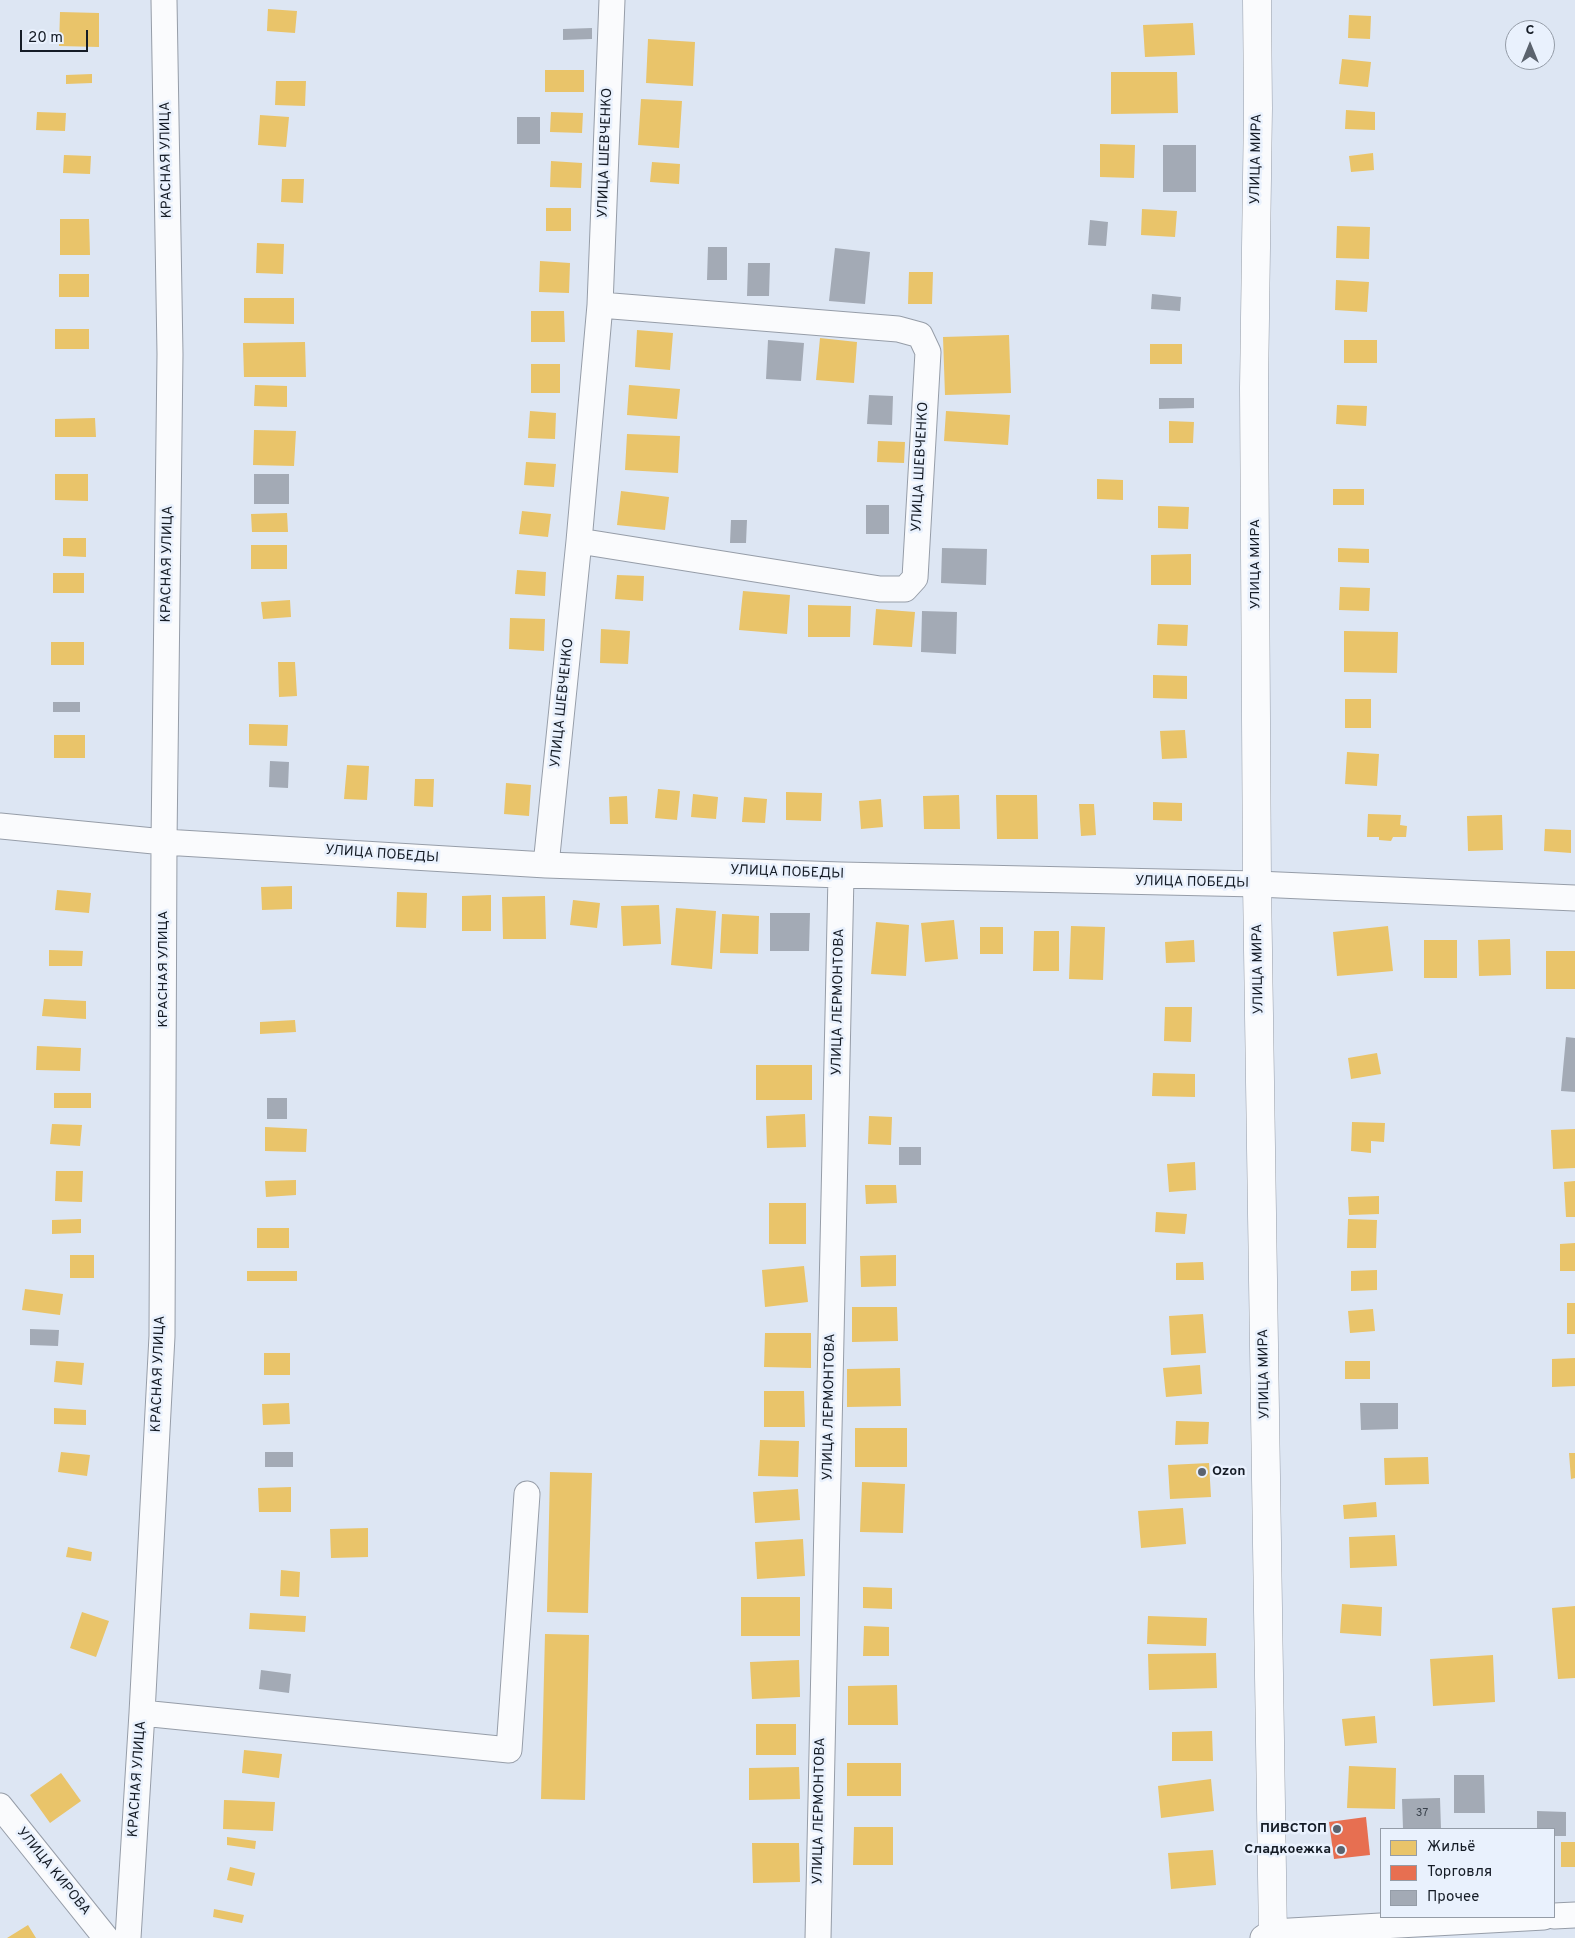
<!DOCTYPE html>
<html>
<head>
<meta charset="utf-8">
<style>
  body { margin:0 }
  #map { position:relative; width:1575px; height:1938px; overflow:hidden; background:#dde6f3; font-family:Overpass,sans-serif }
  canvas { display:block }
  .legend { position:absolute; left:1380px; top:1828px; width:175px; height:90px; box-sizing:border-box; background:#e9f1fd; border:1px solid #949ca7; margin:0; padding:6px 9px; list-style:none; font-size:15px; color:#151c26 }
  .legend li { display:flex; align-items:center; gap:10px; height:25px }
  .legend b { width:25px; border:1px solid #949ca7 }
  .north { position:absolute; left:1505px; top:20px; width:50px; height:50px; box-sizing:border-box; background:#e9f1fd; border:1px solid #949ca7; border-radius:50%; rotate:0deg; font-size:14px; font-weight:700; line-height:20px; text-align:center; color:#151c26 }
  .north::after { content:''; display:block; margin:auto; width:18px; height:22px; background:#5b636e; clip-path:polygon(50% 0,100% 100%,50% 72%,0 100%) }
  .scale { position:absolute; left:20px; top:30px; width:68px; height:22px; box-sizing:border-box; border:2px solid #151c26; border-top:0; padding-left:6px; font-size:15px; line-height:18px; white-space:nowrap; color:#151c26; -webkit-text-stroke:4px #e9f1fd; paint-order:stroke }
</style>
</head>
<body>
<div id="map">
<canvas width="1575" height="1938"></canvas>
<ul class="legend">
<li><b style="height:14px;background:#e9c46a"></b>Жильё</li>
<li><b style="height:14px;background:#e76f51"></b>Торговля</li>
<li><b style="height:14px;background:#a3aab5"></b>Прочее</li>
</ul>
<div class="north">С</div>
<div class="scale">20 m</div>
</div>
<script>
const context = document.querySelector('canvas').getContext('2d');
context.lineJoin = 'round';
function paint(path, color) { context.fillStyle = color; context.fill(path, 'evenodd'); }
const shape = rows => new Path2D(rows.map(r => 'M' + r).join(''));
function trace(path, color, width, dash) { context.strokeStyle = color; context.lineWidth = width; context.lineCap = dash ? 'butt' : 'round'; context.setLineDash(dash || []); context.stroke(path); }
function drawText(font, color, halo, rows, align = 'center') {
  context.font = font + ' Overpass,sans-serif'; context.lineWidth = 5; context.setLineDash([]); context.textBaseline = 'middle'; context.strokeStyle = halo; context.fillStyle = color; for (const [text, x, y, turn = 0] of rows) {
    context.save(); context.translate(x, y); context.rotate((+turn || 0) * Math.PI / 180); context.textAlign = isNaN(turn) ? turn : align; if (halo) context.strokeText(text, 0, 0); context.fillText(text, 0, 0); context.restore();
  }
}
paint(shape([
  [268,9,297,11,295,33,267,31],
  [60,12,99,13,99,47,59,46],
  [1349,15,1371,16,1370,39,1348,38],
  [1193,23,1195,55,1145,57,1143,25],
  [648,39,695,42,693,86,646,83],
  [1342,59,1371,62,1368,87,1339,84],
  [545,70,584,70,584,92,545,92],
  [1111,72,1177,72,1178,113,1111,114],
  [92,74,92,83,66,84,66,75],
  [276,81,306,81,305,106,275,105],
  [641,99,682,101,679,148,638,145],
  [1346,110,1375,112,1375,130,1345,129],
  [37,112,66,113,65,131,36,130],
  [551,112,583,113,582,133,550,132],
  [260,115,289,117,286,147,258,145],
  [1100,144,1135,145,1134,178,1100,177],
  [1373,153,1374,170,1351,172,1349,156],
  [64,155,91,156,90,174,63,173],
  [551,161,582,163,581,188,550,187],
  [652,162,680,164,679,184,650,182],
  [282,179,304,179,303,203,281,202],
  [546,208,571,208,571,231,546,231],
  [1142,209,1177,211,1175,237,1141,235],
  [60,219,89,219,90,255,60,255],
  [1337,226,1370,227,1369,259,1336,258],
  [257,243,284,244,283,274,256,273],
  [540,261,570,263,569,293,539,292],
  [909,272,933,272,932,304,908,304],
  [59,274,89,274,89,297,59,297],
  [1336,280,1369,282,1367,312,1335,310],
  [244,298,294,298,294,324,244,323],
  [531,311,564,311,565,342,531,342],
  [55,329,89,329,89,349,55,349],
  [637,330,673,333,670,370,635,367],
  [1009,335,1011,393,945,395,943,337],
  [820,338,857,342,854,383,816,380],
  [1344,340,1377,340,1377,363,1344,363],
  [305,342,306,377,244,377,243,343],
  [1150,344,1182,344,1182,364,1150,364],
  [531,364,560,364,560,393,531,393],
  [255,385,287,386,287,407,254,406],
  [629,385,680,389,677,419,627,415],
  [1337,405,1367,406,1366,426,1336,424],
  [530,411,556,413,555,439,528,438],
  [946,411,1010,415,1008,445,944,441],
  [95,418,96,437,55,437,55,419],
  [1169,421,1194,422,1193,443,1169,443],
  [254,430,296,431,294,466,253,465],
  [627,434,680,436,678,473,625,470],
  [878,441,905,442,904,463,877,462],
  [526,462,556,464,554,487,524,485],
  [55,474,88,474,88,501,55,500],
  [1097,479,1123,480,1123,500,1097,499],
  [1333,489,1364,489,1364,505,1333,505],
  [621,491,669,497,665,530,617,525],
  [1158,506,1189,507,1188,529,1158,528],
  [522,511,551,514,548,537,519,534],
  [287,513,288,532,252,532,251,514],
  [63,538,86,538,86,557,63,556],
  [251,545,287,545,287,569,251,569],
  [1338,548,1369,549,1369,563,1338,562],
  [1191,554,1191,585,1151,585,1151,555],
  [517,570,546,572,545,596,515,594],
  [53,573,84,573,84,593,53,593],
  [617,575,644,576,643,601,615,599],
  [1340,587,1370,588,1369,611,1339,610],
  [743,591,790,595,787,634,739,630],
  [290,600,291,617,263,619,261,602],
  [808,605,851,606,850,637,808,637],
  [876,609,915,612,912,647,873,645],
  [510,618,545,619,544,651,509,649],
  [1158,624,1188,625,1187,646,1157,645],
  [601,629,630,631,628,664,600,663],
  [1344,631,1398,632,1397,673,1344,672],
  [51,642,84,642,84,665,51,665],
  [278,662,295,662,297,696,279,697],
  [1153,675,1187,676,1187,699,1153,698],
  [1345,699,1371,699,1371,728,1345,728],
  [249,724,288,725,287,746,249,745],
  [1185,730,1187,758,1162,759,1160,731],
  [54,735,85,735,85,758,54,758],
  [1347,752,1379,754,1377,786,1345,784],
  [347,765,369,766,367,800,344,799],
  [415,779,434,779,433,807,414,806],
  [506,783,531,785,529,816,504,814],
  [658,789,680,791,677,820,655,818],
  [786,792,822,793,821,821,786,820],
  [693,794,718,797,716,819,691,817],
  [959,795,960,829,924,829,923,796],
  [996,795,1037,795,1038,839,997,839],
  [627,796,628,824,610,824,609,797],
  [744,797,767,799,765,823,742,822],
  [881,799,883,827,861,829,859,801],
  [1153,802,1182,803,1182,821,1153,820],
  [1079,804,1094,804,1096,835,1081,836],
  [1368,814,1401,815,1400,825,1407,826,1406,837,1393,837,1391,841,1379,840,1379,837,1367,837],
  [1502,815,1503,850,1468,851,1467,816],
  [1545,829,1571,830,1571,853,1544,851],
  [292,886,292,909,262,910,261,887],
  [57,890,91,893,89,913,55,910],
  [397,892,427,893,426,928,396,927],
  [491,895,491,931,462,931,462,896],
  [545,896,546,939,503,939,502,897],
  [573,900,600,903,597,928,570,925],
  [659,905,661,944,623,946,621,906],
  [676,908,716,911,712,969,671,965],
  [722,914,759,916,758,954,720,953],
  [954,920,958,959,925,962,921,923],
  [876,922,909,925,906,976,871,974],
  [1071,926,1105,927,1103,980,1069,979],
  [1388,926,1393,971,1337,976,1333,932],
  [980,927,1003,927,1003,954,980,954],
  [1034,931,1059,931,1059,971,1033,971],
  [1510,939,1511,975,1479,976,1478,940],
  [1194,940,1195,962,1166,963,1165,942],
  [1424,940,1457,940,1457,978,1424,978],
  [49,950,83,951,82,966,49,966],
  [1546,951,1575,951,1575,989,1546,989],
  [44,999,86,1001,86,1019,42,1016],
  [1165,1007,1192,1007,1191,1042,1164,1041],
  [295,1020,296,1032,260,1034,260,1022],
  [37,1046,81,1048,80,1071,36,1070],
  [1377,1053,1381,1074,1351,1079,1348,1058],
  [756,1065,812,1065,812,1100,756,1100],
  [1153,1073,1195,1074,1195,1097,1152,1096],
  [54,1093,91,1093,91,1108,54,1108],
  [805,1114,806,1147,767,1148,766,1116],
  [869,1116,892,1117,891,1145,868,1144],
  [1352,1122,1385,1123,1384,1142,1371,1141,1371,1153,1351,1151],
  [52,1124,82,1125,80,1146,50,1144],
  [265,1127,307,1129,306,1152,265,1151],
  [1575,1129,1575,1168,1553,1169,1551,1130],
  [1195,1162,1196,1190,1169,1192,1167,1164],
  [56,1171,83,1171,82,1202,55,1201],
  [296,1180,296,1195,266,1197,265,1181],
  [1575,1181,1575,1217,1566,1217,1564,1182],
  [865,1185,896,1185,897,1203,866,1204],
  [1379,1196,1379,1214,1349,1215,1348,1197],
  [769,1203,806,1203,806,1244,769,1244],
  [1156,1212,1187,1214,1185,1234,1155,1232],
  [81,1219,81,1233,52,1234,52,1220],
  [1348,1219,1377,1220,1376,1248,1347,1248],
  [257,1228,289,1228,289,1248,257,1248],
  [1575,1243,1575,1271,1560,1271,1560,1244],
  [70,1255,94,1255,94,1278,70,1278],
  [896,1255,896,1286,861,1287,860,1256],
  [1203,1262,1204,1280,1176,1280,1176,1263],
  [804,1266,808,1302,765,1307,762,1270],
  [1377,1270,1377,1290,1351,1291,1351,1271],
  [247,1271,297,1271,297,1281,247,1281],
  [25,1289,63,1294,60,1315,22,1310],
  [1567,1303,1575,1303,1575,1334,1567,1334],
  [852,1307,897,1307,898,1341,852,1342],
  [1373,1309,1375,1331,1350,1333,1348,1311],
  [1203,1314,1206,1353,1171,1355,1169,1316],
  [765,1333,811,1333,811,1368,764,1367],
  [264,1353,290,1353,290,1375,264,1375],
  [1575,1358,1575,1386,1552,1387,1552,1359],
  [56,1361,84,1363,82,1385,54,1382],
  [1345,1361,1370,1361,1370,1379,1345,1379],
  [1200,1365,1202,1394,1166,1397,1163,1368],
  [900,1368,901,1406,847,1407,847,1369],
  [764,1391,804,1391,805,1427,764,1427],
  [289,1403,290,1424,263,1425,262,1404],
  [54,1408,86,1410,86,1425,54,1424],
  [1176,1421,1209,1422,1208,1444,1175,1445],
  [855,1428,907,1428,907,1467,855,1467],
  [760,1440,799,1441,798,1477,758,1476],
  [61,1452,90,1455,87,1476,58,1472],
  [1569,1453,1575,1453,1575,1478,1571,1479],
  [1428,1457,1429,1484,1385,1485,1384,1458],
  [1209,1463,1211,1497,1170,1499,1168,1465],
  [550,1472,592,1473,588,1613,547,1612],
  [862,1482,905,1484,903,1533,860,1532],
  [291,1487,291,1512,259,1512,258,1488],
  [798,1489,800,1520,755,1523,753,1492],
  [1376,1502,1377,1517,1344,1519,1343,1505],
  [1183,1508,1186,1544,1141,1548,1138,1511],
  [368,1528,368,1557,331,1558,330,1529],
  [1395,1535,1397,1566,1350,1568,1349,1537],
  [803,1539,805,1576,757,1579,755,1542],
  [68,1547,92,1552,91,1561,66,1557],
  [281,1570,300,1572,299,1597,280,1596],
  [863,1587,892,1588,892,1609,863,1608],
  [741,1597,800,1597,800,1636,741,1636],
  [1342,1604,1382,1607,1381,1636,1340,1633],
  [1575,1606,1575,1678,1558,1679,1552,1608],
  [82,1612,109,1621,96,1657,70,1648],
  [250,1613,306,1616,305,1632,249,1629],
  [1148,1616,1207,1618,1206,1646,1147,1644],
  [864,1626,889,1627,889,1656,863,1656],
  [545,1634,589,1635,585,1800,541,1799],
  [1216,1653,1217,1688,1149,1690,1148,1654],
  [1493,1655,1495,1702,1433,1706,1430,1659],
  [799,1660,800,1697,752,1699,750,1662],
  [897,1685,898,1725,848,1725,848,1686],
  [1375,1716,1377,1743,1345,1746,1342,1719],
  [756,1724,796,1724,796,1755,756,1755],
  [1212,1731,1213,1761,1172,1761,1172,1732],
  [244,1750,282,1754,279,1778,242,1773],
  [847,1763,901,1763,901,1796,847,1796],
  [1349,1766,1396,1768,1395,1809,1347,1808],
  [799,1767,800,1799,749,1800,749,1768],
  [61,1773,81,1801,50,1823,30,1795],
  [1211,1779,1214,1811,1161,1818,1158,1786],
  [224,1800,275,1802,273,1831,223,1829],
  [854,1827,893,1827,893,1865,853,1865],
  [227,1837,256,1841,255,1849,227,1845],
  [1561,1842,1575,1842,1575,1867,1561,1867],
  [752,1843,799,1843,800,1882,753,1883],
  [1213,1850,1216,1885,1171,1889,1168,1853],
  [230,1867,255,1873,252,1886,227,1880],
  [214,1909,244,1915,242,1923,213,1917],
  [28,1925,36,1938,7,1938]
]), '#e9c46a');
paint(shape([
  [1366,1817,1370,1855,1334,1859,1329,1822]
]), '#e76f51');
paint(shape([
  [592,28,592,39,563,40,563,29],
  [517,117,540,117,540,144,517,144],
  [1163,145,1196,145,1196,192,1163,192],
  [1090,220,1108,222,1106,246,1088,245],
  [708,247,727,247,727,280,707,280],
  [835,248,870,252,865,304,829,301],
  [748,263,770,263,769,296,747,296],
  [1152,294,1181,297,1180,311,1151,309],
  [768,340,804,343,801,381,766,379],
  [869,395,893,396,892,425,867,424],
  [1159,398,1194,398,1194,408,1159,409],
  [254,474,289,474,289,504,254,504],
  [866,505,889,505,889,534,866,534],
  [731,520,747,520,746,543,730,543],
  [942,548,987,549,986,585,941,583],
  [922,611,957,612,956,654,921,652],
  [53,702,80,702,80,712,53,712],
  [270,761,289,762,288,788,269,787],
  [770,913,810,913,809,951,770,951],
  [1566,1037,1575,1038,1575,1092,1561,1091],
  [267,1098,287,1098,287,1119,267,1119],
  [899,1147,921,1147,921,1165,899,1165],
  [30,1329,59,1330,58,1346,30,1345],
  [1360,1403,1398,1403,1398,1429,1361,1430],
  [265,1452,293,1452,293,1467,265,1467],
  [261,1670,291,1674,289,1693,259,1689],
  [1454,1775,1484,1775,1485,1813,1454,1813],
  [1440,1798,1441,1829,1403,1829,1402,1799],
  [1537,1811,1566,1812,1566,1836,1554,1836,1554,1829,1537,1829]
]), '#a3aab5');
const minor = shape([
  [579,541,880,589,905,589,915,578,928,352,920,335,898,329,600,305],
  [0,826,164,842,546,865,841,875,1257,884,1575,898],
  [546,865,579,541,600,305,612,0],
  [142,1713,509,1750,527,1494],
  [0,1806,106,1938],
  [1554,1916,1575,1915],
  [128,1938,142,1713,162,1336,164,842,170,354,164,0],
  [818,1938,841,875],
  [1263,1938,1272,1932,1544,1917]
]);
const major = shape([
  [1257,0,1258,108,1254,388,1257,884,1273,1938]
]);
trace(minor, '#969da8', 27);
trace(major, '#969da8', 29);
trace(minor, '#fafbfd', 25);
trace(major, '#fafbfd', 28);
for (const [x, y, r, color] of [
  [1202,1472,5,"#5b636e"],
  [1337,1829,5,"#5b636e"],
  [1341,1850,5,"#5b636e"]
]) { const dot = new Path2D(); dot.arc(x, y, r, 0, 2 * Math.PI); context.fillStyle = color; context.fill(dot); trace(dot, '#e9f1fd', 2); }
drawText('11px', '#38404a', null, [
  ["37",1422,1814]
]);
drawText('14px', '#151c26', '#e9f1fd', [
  ["УЛИЦА ШЕВЧЕНКО",606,153,-88],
  ["УЛИЦА МИРА",1257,159,-89],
  ["КРАСНАЯ УЛИЦА",167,160,-91],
  ["УЛИЦА ШЕВЧЕНКО",921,467,-87],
  ["КРАСНАЯ УЛИЦА",168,564,-89],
  ["УЛИЦА МИРА",1256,564,-90],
  ["УЛИЦА ШЕВЧЕНКО",563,703,-84],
  ["УЛИЦА ПОБЕДЫ",382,855,4],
  ["УЛИЦА ПОБЕДЫ",787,873,2],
  ["УЛИЦА ПОБЕДЫ",1192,883,1],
  ["КРАСНАЯ УЛИЦА",164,969,-90],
  ["УЛИЦА МИРА",1259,969,-91],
  ["УЛИЦА ЛЕРМОНТОВА",839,1002,-89],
  ["КРАСНАЯ УЛИЦА",159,1374,-88],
  ["УЛИЦА МИРА",1265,1374,-91],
  ["УЛИЦА ЛЕРМОНТОВА",830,1407,-89],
  ["КРАСНАЯ УЛИЦА",138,1779,-86],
  ["УЛИЦА ЛЕРМОНТОВА",820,1811,-89],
  ["УЛИЦА КИРОВА",53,1872,51]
]);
drawText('bold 14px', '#151c26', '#e9f1fd', [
  ["Ozon",1212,1472,"left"],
  ["ПИВСТОП",1327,1829],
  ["Сладкоежка",1331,1850]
], 'right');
</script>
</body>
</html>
